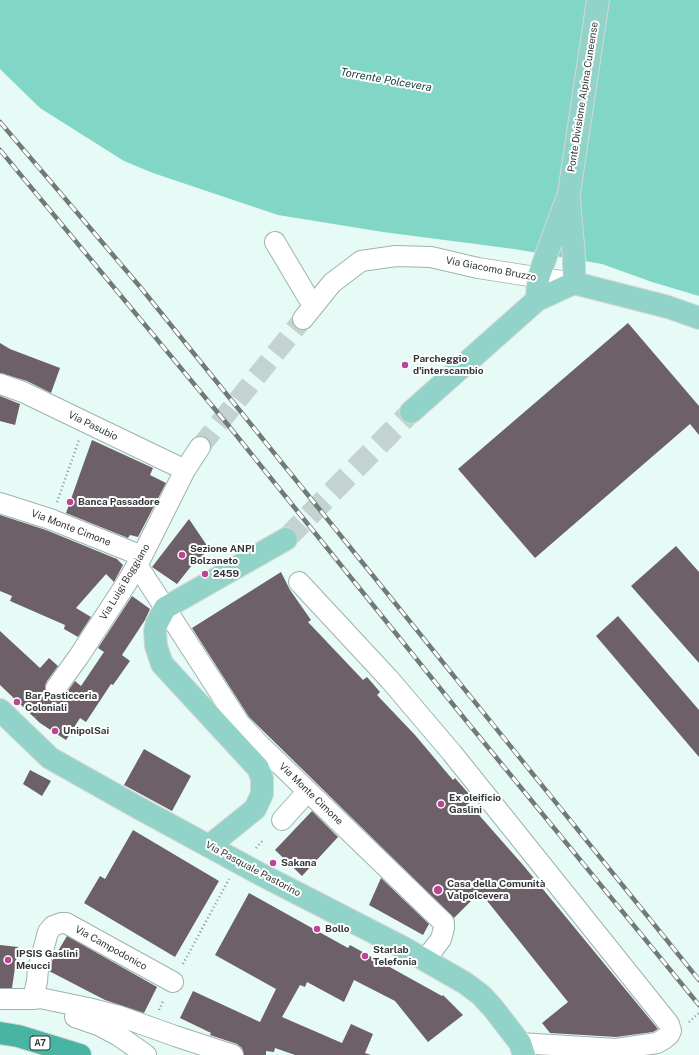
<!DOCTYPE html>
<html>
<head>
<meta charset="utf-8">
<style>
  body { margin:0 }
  canvas { display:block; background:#e6faf6 }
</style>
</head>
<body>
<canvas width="699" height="1055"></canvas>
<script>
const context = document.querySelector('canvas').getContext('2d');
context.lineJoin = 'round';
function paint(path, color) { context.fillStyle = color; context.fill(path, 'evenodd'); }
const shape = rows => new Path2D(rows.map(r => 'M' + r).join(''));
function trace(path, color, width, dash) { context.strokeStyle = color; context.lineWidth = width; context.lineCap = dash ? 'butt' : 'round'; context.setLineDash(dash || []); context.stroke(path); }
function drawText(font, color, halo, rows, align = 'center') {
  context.font = font + ' "Public Sans",sans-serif'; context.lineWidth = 4; context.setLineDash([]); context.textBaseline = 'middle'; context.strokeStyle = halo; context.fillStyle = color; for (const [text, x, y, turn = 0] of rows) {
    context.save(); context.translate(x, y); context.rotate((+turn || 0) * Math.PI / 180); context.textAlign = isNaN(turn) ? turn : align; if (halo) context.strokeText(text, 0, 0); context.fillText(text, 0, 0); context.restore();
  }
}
paint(shape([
  [0,0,699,0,699,296,652,282,602,264,514,249,383,232,278,215,153,173,124,161,40,108,0,69]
]), '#82d6c6');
paint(shape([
  [628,323,699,406,699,435,690,424,535,558,458,469],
  [0,343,10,349,60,368,51,393,27,381,0,373],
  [0,396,20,404,15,425,0,421],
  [92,440,153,468,150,475,166,483,138,537,130,535,128,538,66,513],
  [0,515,46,530,117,559,123,565,114,582,106,574,76,608,91,617,78,637,64,629,65,625,10,601,12,596,0,591],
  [189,519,210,550,196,560,177,584,152,567],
  [676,546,699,572,699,663,631,586],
  [281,572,290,590,311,620,308,622,363,680,367,677,380,692,377,695,415,735,453,780,455,778,469,794,464,798,523,865,658,1029,653,1032,616,1037,550,1033,542,1023,568,1002,480,892,454,918,249,717,192,628],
  [132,596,150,609,145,620,122,655,130,661,113,685,111,684,86,722,80,718,66,740,40,723,0,685,0,631,40,668,49,658,58,666,47,681,45,686,46,693,50,698,55,699,61,698,65,695,75,681,81,686,104,652,98,648],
  [618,616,699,710,699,757,596,636],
  [144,749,191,776,172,811,124,785],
  [30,770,51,781,42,796,23,784],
  [312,811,338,837,302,876,275,850],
  [133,830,219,881,175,957,84,903,100,876,105,879],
  [381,878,429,924,423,935,369,905],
  [249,893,348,948,350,945,442,996,443,995,463,1015,428,1042,395,1001,354,980,344,1002,307,982,305,987,300,985,282,1017,342,1043,351,1024,373,1034,365,1053,371,1055,295,1055,275,1048,274,1052,266,1051,266,1055,244,1055,242,1048,237,1044,210,1035,211,1033,180,1018,193,991,260,1022,276,989,215,955],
  [67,936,157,987,144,1013,105,1000,49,971,52,961],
  [0,945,18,947,12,988,0,988]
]), '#6e6068');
trace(shape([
  [200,447,303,319]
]), '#c2d3d0', 20, [20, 10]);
trace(shape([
  [286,539,411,412]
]), '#c2d3d0', 22, [22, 11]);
const minor = shape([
  [275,242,307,296,314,305],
  [303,319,332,283,361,261,396,256,431,257,478,268,574,283],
  [0,384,23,392,185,470],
  [0,503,50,519,142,556],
  [137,565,165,608],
  [299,582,390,680,452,753,669,1024,671,1031,669,1035,664,1039,657,1043,616,1049,520,1043],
  [171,617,240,724,261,746,444,923,444,928,441,939,425,960],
  [56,688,79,656,126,584,142,556,185,470,200,447],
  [282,820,308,791],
  [0,999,33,999,40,998,88,1008,119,1016,175,1036,233,1055],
  [33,999,37,981,38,969,48,932,53,926,61,923,66,923,173,982],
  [75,1017,98,1025,119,1036,146,1055]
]);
const major = shape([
  [569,200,574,256,574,283],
  [574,283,668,307,699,318],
  [537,300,538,278,569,193,598,0],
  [411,412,537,300,574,283],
  [0,710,50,758,137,807,260,874,404,948,465,983,481,995,493,1008,520,1043,524,1055],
  [209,846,255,809,262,794,262,778,258,768,162,664,156,646,155,631,157,623,165,608,286,539]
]);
const highway = shape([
  [0,1033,18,1036,80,1055]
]);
trace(minor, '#9fb3ae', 22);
trace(major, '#d6d7d7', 24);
trace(highway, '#d6d7d7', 24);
trace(shape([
  [57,502,79,440],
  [35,717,45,703],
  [256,848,264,839],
  [183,964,229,879],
  [159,1010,164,999],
  [689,1022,699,1013]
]), '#879491', 2.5, [1, 3]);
trace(minor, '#fff', 20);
trace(major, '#91d3c8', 22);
trace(highway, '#48b5a4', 22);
const rail = shape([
  [0,122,141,288,699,980],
  [0,150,228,425,468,723,699,1005]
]);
trace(rail, '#707b79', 4.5);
trace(rail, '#fff', 3, [9]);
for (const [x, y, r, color] of [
  [405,365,4,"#bd4497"],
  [70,502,4,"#bd4497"],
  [182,555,4,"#bd4497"],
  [205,574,4,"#bd4497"],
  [17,702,4,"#bd4497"],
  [55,731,4,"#bd4497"],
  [441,804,4,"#bd4497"],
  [273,863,4,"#bd4497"],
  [438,890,5,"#bd4497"],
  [317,929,4,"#bd4497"],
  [365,956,4,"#bd4497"],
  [8,960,4,"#bd4497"]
]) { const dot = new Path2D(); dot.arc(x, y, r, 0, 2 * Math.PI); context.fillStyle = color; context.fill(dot); trace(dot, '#fff', 1.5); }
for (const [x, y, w] of [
  [40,1043,20]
]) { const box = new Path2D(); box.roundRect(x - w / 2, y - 7, w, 14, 3); context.fillStyle = '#fff'; context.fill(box); trace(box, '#313837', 1); }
drawText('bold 9px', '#313837', null, [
  ["A7",40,1043]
]);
drawText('10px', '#313837', '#fff', [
  ["Ponte Divisione Alpina Cuneense",583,97,-81],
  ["Via Giacomo Bruzzo",491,269,11],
  ["Via Pasubio",93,426,26],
  ["Via Monte Cimone",71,528,21],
  ["Via Luigi Boggiano",125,582,-59],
  ["Via Monte Cimone",311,794,44],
  ["Via Pasquale Pastorino",253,869,28],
  ["Via Campodonico",111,948,29]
]);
drawText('bold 10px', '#313837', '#fff', [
  ["Parcheggio",413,359],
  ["d'interscambio",413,371],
  ["Banca Passadore",78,502],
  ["Sezione ANPI",190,549],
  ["Bolzaneto",190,561],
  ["2459",213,574],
  ["Bar Pasticceria",25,696],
  ["Coloniali",25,708],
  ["UnipolSai",63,731],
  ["Ex oleificio",449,798],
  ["Gaslini",449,810],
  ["Sakana",281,863],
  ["Casa della Comunità",447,884],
  ["Valpolcevera",447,896],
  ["Bollo",325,929],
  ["Starlab",373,950],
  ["Telefonia",373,962],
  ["IPSIS Gaslini",16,954],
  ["Meucci",16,966]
], 'left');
drawText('italic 11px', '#1a413b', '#fff', [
  ["Torrente Polcevera",386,80,10]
]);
</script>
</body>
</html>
